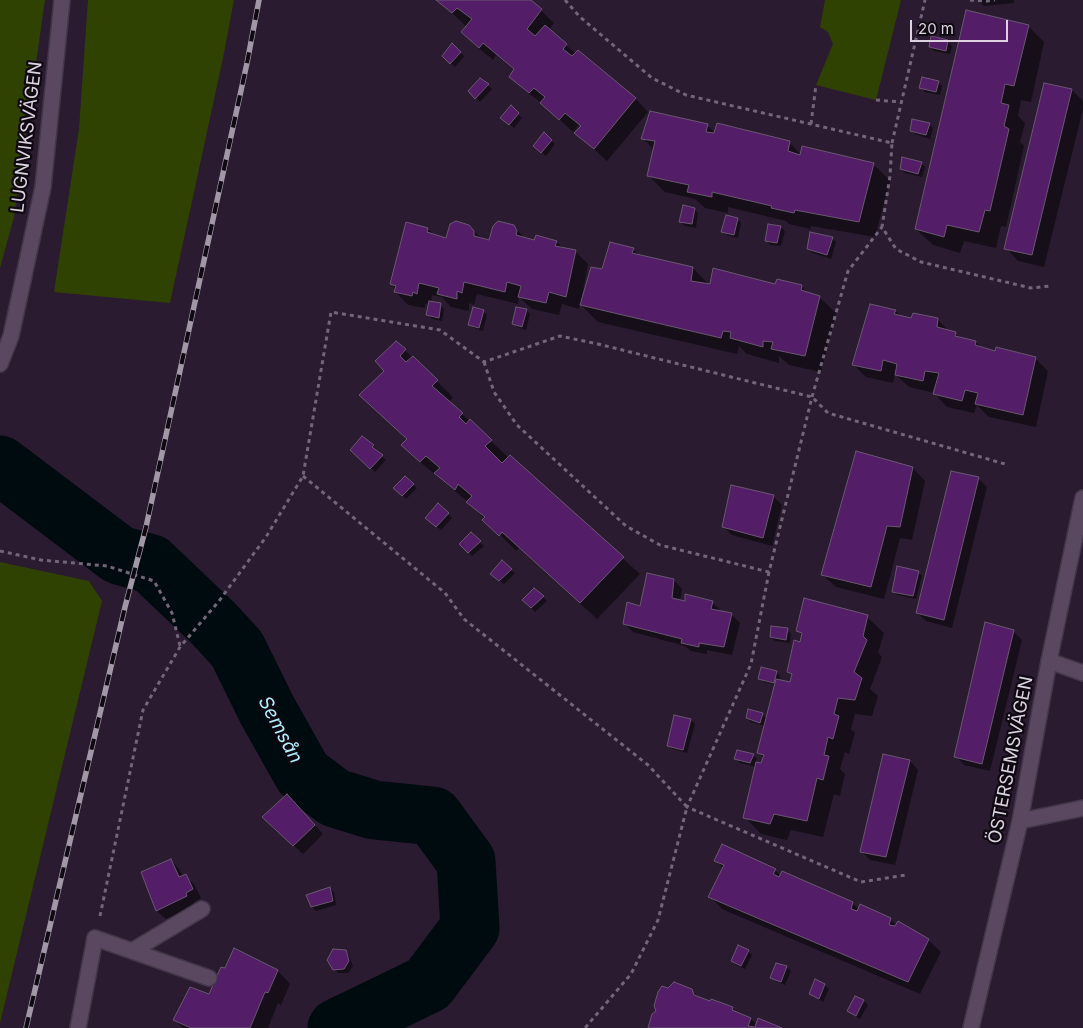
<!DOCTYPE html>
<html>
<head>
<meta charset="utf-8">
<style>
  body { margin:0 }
  #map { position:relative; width:1083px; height:1028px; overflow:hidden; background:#2a1b30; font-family:Inter,sans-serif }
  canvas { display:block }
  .scale { position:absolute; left:910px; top:20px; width:98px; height:22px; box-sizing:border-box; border:2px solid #dcd2e0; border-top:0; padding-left:6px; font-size:15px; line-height:18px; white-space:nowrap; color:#dcd2e0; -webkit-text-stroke:4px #0f0912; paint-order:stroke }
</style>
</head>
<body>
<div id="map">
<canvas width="1083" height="1028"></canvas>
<div class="scale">20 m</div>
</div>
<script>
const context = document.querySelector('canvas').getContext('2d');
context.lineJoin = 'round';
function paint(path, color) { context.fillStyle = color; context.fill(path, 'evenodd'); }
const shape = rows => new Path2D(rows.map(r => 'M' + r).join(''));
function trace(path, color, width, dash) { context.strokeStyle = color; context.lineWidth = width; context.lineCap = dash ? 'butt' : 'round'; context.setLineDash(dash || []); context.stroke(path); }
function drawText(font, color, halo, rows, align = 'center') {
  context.font = font + ' Inter,sans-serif'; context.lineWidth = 4.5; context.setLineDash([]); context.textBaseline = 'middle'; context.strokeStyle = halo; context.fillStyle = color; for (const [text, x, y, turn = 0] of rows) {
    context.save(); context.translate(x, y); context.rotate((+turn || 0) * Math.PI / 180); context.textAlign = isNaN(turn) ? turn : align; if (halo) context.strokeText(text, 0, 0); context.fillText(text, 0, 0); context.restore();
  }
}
paint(shape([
  [0,0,45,0,14,217,0,268],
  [88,0,234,0,223,58,170,303,54,292,79,129],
  [825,0,901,0,876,100,816,85,833,44,828,32,820,27],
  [0,562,89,581,102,601,0,1023]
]), '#304202');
paint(shape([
  [438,0,530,0,554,23,549,30,576,54,578,51,636,99,648,112,607,161,576,133,581,127,579,124,573,132,543,104,523,89,510,77,515,71,496,55,493,60,475,45,463,32,467,27],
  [978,0,1014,0,1014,3,984,6],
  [1028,26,1044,42,1031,102,1021,100,1018,116,1025,123,1020,142,1024,146,1006,227,1001,226,996,248,964,241,960,253,933,245,916,229],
  [948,42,952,46,950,54,934,51,930,47],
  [452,45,464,56,455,67,443,56],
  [480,79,492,89,480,102,469,91],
  [938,82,942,86,940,95,925,92,921,87],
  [1045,84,1072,90,1083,101,1083,109,1044,267,1018,261,1006,248],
  [511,107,522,118,514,128,506,121],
  [929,124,933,128,930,139,915,134,911,130],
  [707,125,715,133,789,142,801,155,873,164,890,181,875,237,811,226,810,229,789,224,786,221,728,207,728,213,705,208,695,199,665,192,649,176,654,150,643,138],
  [544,134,555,144,546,156,538,149],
  [921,163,925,167,922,177,905,173,901,169],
  [694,209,698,213,696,228,685,226,681,222],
  [737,219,741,223,738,238,727,235,723,231],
  [407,224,428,229,434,235,447,239,469,226,483,240,490,242,513,226,526,239,535,241,536,236,557,242,563,249,575,251,588,264,581,301,583,302,603,270,633,249,640,256,693,268,710,286,801,286,808,293,819,297,836,313,821,372,789,365,779,356,779,363,747,354,739,346,737,354,598,322,580,304,579,309,562,304,559,315,532,309,519,297,518,304,477,294,474,305,469,303,469,311,451,307,442,297,432,295,431,303,440,305,444,309,442,321,432,319,428,315,429,305,425,303,425,308,408,305,396,292,396,289,391,284],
  [769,226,781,227,785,231,781,246,770,245,766,240],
  [832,238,836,242,831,259,813,253,808,249],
  [526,310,530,314,526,330,517,327,513,323],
  [483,311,487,315,483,331,474,328,470,324],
  [896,311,902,317,912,319,938,320,950,332,955,333,961,339,976,342,982,348,996,353,1035,358,1048,371,1036,427,989,417,977,405,974,413,947,407,934,393,909,387,895,374,893,383,866,377,854,365],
  [396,342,453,397,449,402,509,458,510,457,640,574,597,619,519,548,516,551,468,502,419,461,403,445,408,439,360,396,386,371],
  [362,437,373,446,377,450,376,452,386,460,375,472,352,450],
  [913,468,925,481,912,540,900,538,884,599,836,587,823,575],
  [405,477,417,488,406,499,395,488],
  [978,478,987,487,952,628,926,621,917,613],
  [773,496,782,505,772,546,732,535,723,526],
  [438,505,452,518,441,530,427,518],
  [471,534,484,546,472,556,461,544],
  [511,570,515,573,504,584,496,578],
  [918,572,922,576,916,599,897,595,893,591],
  [674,580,682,589,680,601,712,602,721,611,731,614,740,623,732,655,707,650,707,654,691,651,685,646,633,632,624,623,641,607],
  [543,597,547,601,535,612,524,600],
  [867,617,884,633,878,653,882,657,870,689,878,696,872,716,855,714,851,729,855,733,849,754,845,752,840,769,845,774,840,796,834,794,823,837,791,830,787,840,761,834,745,817,756,767,740,763,736,759,753,755,757,759,755,763,762,764,764,758,758,752,765,726,751,722,747,718,762,714,767,719,776,685,764,682,760,678,776,672,780,676,779,681,791,683,793,677,788,672,803,636,798,630],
  [787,630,791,634,790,643,775,641,771,637],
  [1013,631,1022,640,990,771,964,765,956,756],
  [691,720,695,724,687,753,673,749,669,745],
  [884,756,910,761,918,770,895,865,870,860,862,852],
  [295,804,323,834,303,854,272,826],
  [171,860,179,869,183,876,185,876,194,884,201,898,194,902,195,905,166,919,157,911,142,873],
  [716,861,775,870,781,876,852,903,859,909,890,919,897,926,928,940,941,952,920,994,722,909,710,896,723,868],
  [330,888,334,892,336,905,316,911,312,907],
  [234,950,278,971,290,984,281,1005,278,1003,268,1028,183,1028,175,1020,210,996,225,969],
  [345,951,349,956,353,966,348,973,338,973,334,969],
  [748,951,752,955,745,969,736,965,732,961],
  [777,964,787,967,791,971,785,985,776,981,772,977],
  [825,985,829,989,823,1002,811,994],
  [691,990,699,998,732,1008,738,1014,751,1019,757,1025,779,1028,649,1028],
  [855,997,864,1001,868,1005,860,1019,849,1011]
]), '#0007');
trace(shape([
  [0,465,119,555,151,564,213,623,237,649,267,710,303,774,335,798,374,810,433,816,466,861,470,928,428,984,337,1028]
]), '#000b0f', 59);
const building = shape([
  [436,0,531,0,542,9,527,29,535,36,545,25,567,44,563,49,572,56,578,50,636,98,594,149,574,133,581,126,565,113,559,120,540,103,545,97,534,88,529,93,509,77,514,69,483,43,479,48,461,32,472,19,457,8,452,13,436,0],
  [966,10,1029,25,1014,86,1005,84,1001,103,1009,105,1004,126,1009,129,990,211,985,210,979,232,947,225,944,237,915,229,966,10],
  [931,36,948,40,946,51,929,47,931,36],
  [452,43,461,52,450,64,442,56,452,43],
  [922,77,939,81,936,92,919,88,922,77],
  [480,78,489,84,475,99,468,91,480,78],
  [1044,83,1072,89,1032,255,1004,249,1044,83],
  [511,105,519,113,509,125,500,118,511,105],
  [650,111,708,124,706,132,714,133,717,123,790,141,788,151,800,155,802,146,874,163,859,222,795,210,794,213,771,208,772,206,712,192,712,197,687,192,689,185,647,176,655,141,641,139,650,111],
  [912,119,930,123,926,135,910,131,912,119],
  [544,132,552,140,541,153,533,146,544,132],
  [902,157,922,162,918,174,900,169,902,157],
  [683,205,695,208,692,224,679,222,683,205],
  [726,215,738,218,734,235,721,232,726,215],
  [456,221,469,225,474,231,474,236,489,240,493,226,498,221,514,225,517,231,516,235,534,240,536,235,557,241,555,246,576,250,566,297,549,292,546,303,518,297,521,286,507,282,505,292,464,282,462,293,457,291,457,299,437,294,439,288,419,283,417,294,413,292,412,296,394,292,396,286,390,284,406,222,428,228,427,232,446,238,450,224,456,221],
  [768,224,781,226,777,243,765,241,768,224],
  [810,232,833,237,827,255,807,249,810,232],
  [610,242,634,248,632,253,693,267,691,281,710,284,713,268,775,284,777,279,802,285,801,290,820,296,805,356,771,349,773,342,763,341,763,347,730,338,731,332,723,331,721,338,580,305,591,267,602,269,610,242],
  [429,301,441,303,439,318,426,315,429,301],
  [870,304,896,310,894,314,911,318,913,313,938,318,937,327,956,332,955,336,976,341,975,345,995,351,996,347,1036,357,1023,415,975,404,978,393,965,390,962,401,933,394,939,373,925,371,923,381,895,375,897,364,883,360,881,371,852,365,870,304],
  [473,307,484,310,479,328,468,325,473,307],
  [516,307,527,309,522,327,512,324,516,307],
  [396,341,406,349,400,356,406,362,413,356,438,380,432,386,463,413,459,417,466,424,470,419,492,440,485,446,502,463,510,455,624,557,580,603,502,532,499,536,482,520,485,517,466,502,472,496,458,484,455,490,434,473,440,468,426,456,420,462,401,445,407,439,359,395,384,371,375,361,396,341],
  [362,436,374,445,372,447,383,455,370,469,350,450,362,436],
  [856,451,913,467,900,527,887,526,871,587,821,575,856,451],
  [951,471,979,477,944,620,916,613,951,471],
  [405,476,414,484,402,496,393,488,405,476],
  [731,485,774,495,763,538,722,527,731,485],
  [438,503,449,513,436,527,425,518,438,503],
  [471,532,481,541,468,553,459,544,471,532],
  [502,560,512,569,499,581,490,574,502,560],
  [897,566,919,571,913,596,892,592,897,566],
  [647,573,674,579,672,598,685,601,685,594,713,601,711,609,732,613,724,647,699,643,699,647,681,643,682,639,623,624,627,602,640,606,647,573],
  [534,588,544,596,531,608,522,600,534,588],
  [804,598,868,615,863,636,867,640,854,672,862,678,855,700,838,698,834,714,839,716,833,739,828,737,824,755,829,756,823,780,817,778,807,821,774,814,770,824,743,818,756,762,761,763,764,755,757,753,776,679,790,682,792,674,787,672,794,640,800,642,802,633,796,631,804,598],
  [985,622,1014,630,982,764,954,757,985,622],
  [771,626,788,628,786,640,770,637,771,626],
  [761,667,777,671,774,683,758,679,761,667],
  [748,709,763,713,760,723,746,718,748,709],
  [674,715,691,719,683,750,667,746,674,715],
  [737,750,754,754,750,763,734,759,737,750],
  [883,754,910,760,886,857,860,852,883,754],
  [287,794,315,825,293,846,262,817,287,794],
  [722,844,776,869,773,874,779,877,782,871,853,902,851,909,857,911,860,904,891,918,889,925,895,926,898,921,929,939,908,982,708,897,724,865,714,861,722,844],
  [171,859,179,877,186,874,193,889,186,893,187,896,156,911,141,872,171,859],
  [330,887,333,901,311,907,306,895,330,887],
  [738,945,749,950,741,966,731,961,738,945],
  [234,948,278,970,268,993,265,992,250,1028,191,1028,173,1020,190,987,209,994,221,967,225,968,234,948],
  [333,949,346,950,349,961,344,969,333,970,327,960,333,949],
  [776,963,787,966,781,982,770,978,776,963],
  [815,979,825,984,819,999,809,994,815,979],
  [674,982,692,989,694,995,710,1001,711,999,733,1007,732,1010,751,1018,748,1026,755,1027,758,1018,782,1028,648,1028,652,1014,656,1011,654,1006,658,992,662,986,668,988,674,982],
  [855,996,864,1000,856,1016,847,1011,855,996]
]);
paint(building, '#531e67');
trace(building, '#695870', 1);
const lane = shape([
  [1049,661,1083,673],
  [1020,821,1083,808],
  [95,938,209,978],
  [132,951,202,909]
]);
const street = shape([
  [0,364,11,336,43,187,62,0],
  [78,1028,95,938],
  [971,1028,1020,821,1049,661,1083,498]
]);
trace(lane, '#423648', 18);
trace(street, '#423648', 18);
trace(shape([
  [565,0,580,17,652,78,686,95,892,143,890,176,882,227,896,249,921,262,1031,288,1050,286],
  [970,0,987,1,995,0],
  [876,100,901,102],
  [811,124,816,85],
  [892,143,925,0],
  [484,362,494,392,517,425,626,526,660,545,769,572,812,397,848,271,882,227],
  [303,476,445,593,464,619,648,765,687,807,658,920,631,974,585,1028],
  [0,551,41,560,107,566,154,581,172,613,180,646],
  [769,572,751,664,687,807,861,882,906,875],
  [100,916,143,710,180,647,219,601,266,537,303,476,331,312,440,330,484,362,560,336,598,344,812,397,828,413,1005,464]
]), '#736678', 3, [4, 4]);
trace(lane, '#594860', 15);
trace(street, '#594860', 15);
const rail = shape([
  [26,1028,125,607,146,527,247,63,259,0]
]);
trace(rail, '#a297a7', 5.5);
trace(rail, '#0f0912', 4, [11]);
drawText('18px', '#dcd2e0', '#0f0912', [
  ["LUGNVIKSVÄGEN",27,137,-83],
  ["ÖSTERSEMSVÄGEN",1011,760,-79]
]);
drawText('italic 19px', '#b1edfb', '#0f0912', [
  ["Semsån",280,730,62]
]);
</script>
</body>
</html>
